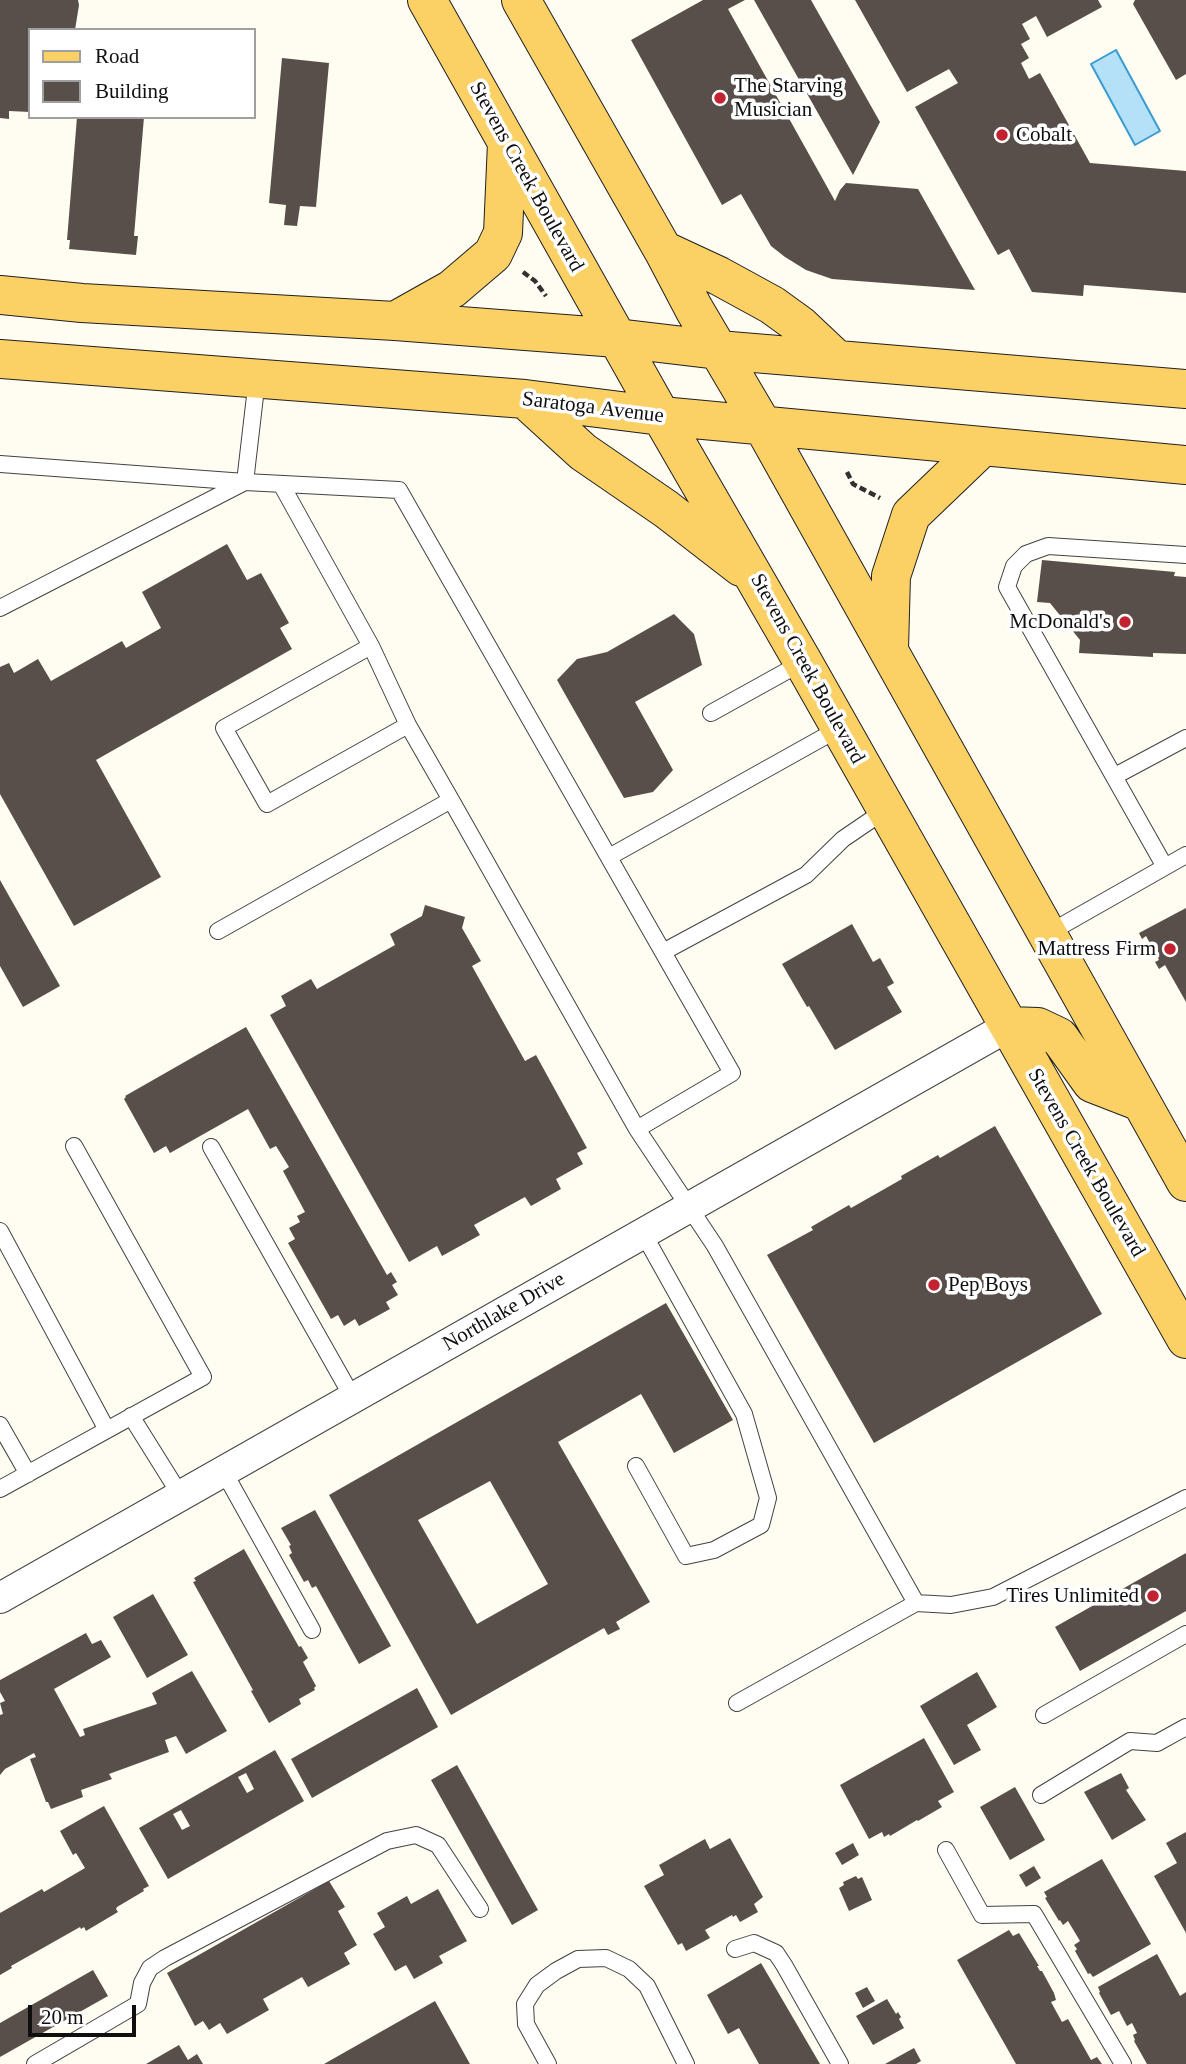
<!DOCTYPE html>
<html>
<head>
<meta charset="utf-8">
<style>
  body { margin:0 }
  #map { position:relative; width:1186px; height:2064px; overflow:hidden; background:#fffcf1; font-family:Georgia,serif }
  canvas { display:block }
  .legend { position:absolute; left:28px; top:28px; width:228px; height:91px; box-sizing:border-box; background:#fff; border:2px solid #9f9f9f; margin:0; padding:9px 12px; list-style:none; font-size:21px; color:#0f0f0f }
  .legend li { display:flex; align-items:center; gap:14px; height:35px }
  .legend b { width:35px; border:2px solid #9f9f9f }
  .scale { position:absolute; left:28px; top:2005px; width:108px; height:32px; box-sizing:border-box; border:4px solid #0f0f0f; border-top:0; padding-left:9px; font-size:21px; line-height:24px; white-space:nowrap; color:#0f0f0f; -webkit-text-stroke:5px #fff; paint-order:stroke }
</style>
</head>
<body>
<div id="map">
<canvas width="1186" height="2064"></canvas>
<ul class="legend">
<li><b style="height:9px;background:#fbd065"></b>Road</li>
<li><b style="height:19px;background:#584f4b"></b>Building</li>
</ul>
<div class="scale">20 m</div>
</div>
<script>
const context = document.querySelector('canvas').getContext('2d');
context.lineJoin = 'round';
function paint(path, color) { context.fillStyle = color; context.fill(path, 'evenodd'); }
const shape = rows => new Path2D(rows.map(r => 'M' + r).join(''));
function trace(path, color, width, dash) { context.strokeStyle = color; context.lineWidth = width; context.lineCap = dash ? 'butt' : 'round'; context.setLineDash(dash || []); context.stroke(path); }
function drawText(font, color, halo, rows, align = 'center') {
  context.font = font + ' Georgia,serif'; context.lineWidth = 7; context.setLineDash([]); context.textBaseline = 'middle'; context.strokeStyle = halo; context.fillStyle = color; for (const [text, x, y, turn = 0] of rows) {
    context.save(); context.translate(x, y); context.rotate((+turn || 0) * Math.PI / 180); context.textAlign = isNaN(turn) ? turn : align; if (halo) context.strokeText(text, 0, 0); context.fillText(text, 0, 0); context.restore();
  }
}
const water = shape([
  [1116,50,1160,131,1135,145,1091,64,1116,50]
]);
paint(water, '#b4e1f8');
trace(water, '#399bd1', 2);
paint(shape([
  [0,0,78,0,79,5,75,30,30,30,30,112,9,111,9,119,0,118],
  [703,0,745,0,728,9,835,201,840,190,846,183,918,189,975,290,832,279,806,270,785,257,771,246,741,194,722,205,631,40],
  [754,0,811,0,880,122,853,175],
  [855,0,1098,0,1102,7,1047,37,1036,16,1022,24,1030,39,1021,44,1029,58,1021,63,1029,79,1040,73,1090,163,1186,171,1186,293,1084,285,1083,296,1032,292,1009,249,998,255,915,107,958,83,949,69,907,92],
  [1135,0,1186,0,1186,74,1176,80,1133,4],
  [282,58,329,63,316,207,300,206,297,226,284,225,286,205,269,203],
  [77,117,144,117,134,236,138,236,136,255,69,249,70,240,67,240],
  [227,544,247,580,261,573,289,623,280,628,292,649,96,760,161,877,74,926,0,794,0,667,9,663,14,673,38,659,51,681,122,641,126,648,161,628,142,592],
  [1042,560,1175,572,1174,576,1186,577,1186,654,1153,653,1153,657,1079,653,1080,640,1050,603,1037,602],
  [674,614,694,634,702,665,635,702,673,770,653,792,624,798,557,680,577,659,607,652],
  [0,880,60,986,23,1007,0,966],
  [425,905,465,917,462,928,481,961,472,966,525,1061,536,1055,587,1148,577,1153,583,1164,556,1179,561,1189,531,1206,525,1197,474,1225,480,1235,442,1256,437,1246,409,1262,270,1015,286,1006,281,996,311,979,317,989,395,945,390,934,422,916],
  [1186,908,1186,1002,1165,965,1159,969,1155,962,1159,960,1146,936,1142,939,1139,933],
  [852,924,873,962,880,958,894,983,887,987,902,1012,835,1050,809,1006,807,1007,782,964],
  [246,1027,387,1275,391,1272,397,1282,392,1285,398,1295,386,1302,390,1309,359,1326,355,1319,344,1326,338,1315,331,1319,288,1243,295,1239,289,1228,300,1222,297,1216,305,1212,283,1171,289,1167,276,1146,270,1149,248,1109,170,1153,166,1146,154,1153,124,1099,126,1097,125,1096],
  [995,1126,1102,1314,874,1443,767,1255,813,1230,811,1227,849,1205,851,1208,902,1179,901,1176,938,1155,940,1158],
  [666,1303,733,1420,674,1453,641,1394,558,1442,650,1602,616,1622,620,1629,608,1635,604,1628,451,1715,329,1495],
  [490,1481,548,1584,477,1624,418,1520],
  [315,1510,391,1646,359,1664,316,1586,312,1588,308,1580,304,1582,289,1555,292,1553,289,1546,291,1545,281,1528],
  [244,1549,299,1647,301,1646,308,1658,303,1662,316,1686,314,1688,315,1690,299,1699,301,1704,269,1723,251,1691,253,1690,193,1582,196,1581,194,1578],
  [1186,1553,1186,1611,1080,1671,1055,1627],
  [153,1594,188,1655,147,1678,113,1617],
  [86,1633,92,1644,101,1640,111,1657,54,1689,80,1737,85,1735,83,1729,157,1704,152,1693,192,1671,227,1731,186,1754,176,1736,165,1740,169,1752,109,1774,112,1779,81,1790,83,1797,51,1809,48,1802,46,1802,30,1759,36,1757,34,1753,5,1769,0,1775,0,1715,3,1714,0,1703,5,1701,0,1692,0,1680],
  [977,1672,997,1707,967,1725,981,1750,954,1765,920,1706],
  [417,1688,438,1727,312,1798,291,1759],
  [924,1738,954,1792,938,1801,942,1807,918,1821,917,1820,890,1836,889,1834,884,1837,882,1832,869,1839,840,1785],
  [275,1750,304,1801,168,1879,139,1828],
  [246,1773,254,1789,247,1793,238,1777],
  [181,1810,190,1826,182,1830,173,1814],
  [457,1765,538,1910,512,1925,431,1780],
  [1121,1773,1129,1788,1126,1790,1146,1820,1112,1840,1084,1792],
  [1015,1787,1045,1840,1010,1860,980,1807],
  [104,1806,149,1886,143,1889,144,1891,117,1907,116,1909,118,1912,86,1931,84,1927,81,1929,80,1927,11,1966,12,1968,0,1975,0,1913,42,1889,44,1892,85,1868,76,1853,73,1855,60,1831],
  [1186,1832,1186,1933,1154,1876,1177,1863,1166,1843],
  [730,1838,763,1897,754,1904,758,1912,740,1922,736,1915,733,1917,732,1915,705,1930,710,1938,686,1951,682,1943,678,1945,644,1886,664,1875,659,1865,705,1839,710,1849],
  [853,1843,859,1855,842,1865,835,1853],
  [1102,1859,1151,1944,1093,1977,1090,1973,1088,1974,1075,1951,1077,1949,1074,1945,1080,1941,1068,1921,1063,1925,1060,1920,1059,1921,1045,1898,1047,1897,1044,1892],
  [1034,1866,1041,1878,1026,1887,1019,1875],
  [856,1876,858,1879,862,1877,872,1900,849,1911,839,1888,844,1885,843,1882],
  [329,1881,345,1907,338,1911,357,1945,344,1953,350,1964,308,1987,302,1977,263,1999,269,2010,227,2034,220,2023,209,2030,203,2021,195,2026,167,1973],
  [438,1889,467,1941,439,1956,443,1963,414,1979,406,1965,395,1971,373,1934,385,1927,377,1913,407,1896,411,1904],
  [1009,1930,1013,1936,1019,1933,1039,1966,1037,1966,1040,1971,1042,1971,1054,1993,1056,2000,1051,2002,1062,2022,1068,2019,1091,2060,1097,2057,1102,2064,1016,2064,957,1960],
  [1157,1954,1180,1996,1186,1992,1186,2064,1147,2064,1134,2041,1135,2040,1133,2035,1137,2033,1132,2023,1127,2026,1119,2011,1111,2015,1099,1993,1100,1992,1098,1987],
  [761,1963,820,2064,759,2064,739,2028,728,2034,707,1995],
  [93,1970,108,1996,0,2057,0,2023],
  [867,1987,875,2001,863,2008,855,1993],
  [887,1999,896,2014,898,2012,901,2017,899,2019,904,2028,873,2045,856,2016],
  [435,2001,470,2064,324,2064],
  [179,2045,188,2060,197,2054,203,2064,146,2064],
  [914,2048,921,2061,916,2064,885,2064]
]), '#584f4b');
const service = shape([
  [0,464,245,482,399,490,732,1073,637,1129],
  [0,608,245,482,257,379],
  [371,646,224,728,267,804,408,725],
  [711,713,803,662],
  [1115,776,1186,738],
  [451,800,637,1129,715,1246,916,1603,951,1605,993,1597,1186,1498],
  [609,857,840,728],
  [1165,867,1007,587,1014,566,1026,554,1048,546,1186,555],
  [218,931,451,800,408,725,371,646,281,484],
  [1047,934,1186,855],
  [663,952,806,875,843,839,887,809],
  [211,1147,353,1398],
  [0,1231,107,1430],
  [131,1416,181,1496],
  [0,1425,28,1474],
  [636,1466,686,1556,714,1550,761,1525,768,1498,744,1414,643,1233],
  [224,1472,312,1630],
  [0,1489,203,1377,74,1146],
  [737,1703,916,1603],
  [1044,1715,1186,1634],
  [1041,1795,1130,1741,1157,1743,1186,1727],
  [946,1850,982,1915,1034,1914,1123,2064],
  [735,1949,754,1943,776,1953,784,1965,840,2064],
  [35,2064,138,2004,142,1983,150,1968,165,1958,387,1841,416,1835,438,1845,480,1909],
  [548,2064,526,2024,525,2004,537,1985,556,1971,578,1959,606,1958,629,1969,647,1986,686,2064]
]);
const minor = shape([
  [0,1598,1009,1026]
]);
const primary = shape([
  [427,0,661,416,803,662,1186,1339],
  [521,0,663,250,694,309,763,426,1186,1182],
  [663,250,719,276,772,305,801,326,836,359],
  [0,295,82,303,395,321,617,338,718,350,1186,389],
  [395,321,452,289,493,254,503,233,507,143],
  [0,359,525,399,661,416,1186,465],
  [525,399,583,452,666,509,741,567],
  [889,649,891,576,911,515,982,447],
  [1009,1026,1038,1027,1059,1037,1092,1083,1141,1102]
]);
trace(service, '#424242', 18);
trace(minor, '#424242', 32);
trace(primary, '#202020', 40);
trace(shape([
  [523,272,535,281,546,296],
  [847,472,853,484,880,498]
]), '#313131', 4.5, [7, 3.5]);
trace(service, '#fff', 16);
trace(minor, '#fff', 30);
trace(primary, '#fbd065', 38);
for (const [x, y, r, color] of [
  [720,98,7,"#c32331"],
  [1002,135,7,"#c32331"],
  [1125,622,7,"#c32331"],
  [1170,949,7,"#c32331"],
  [934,1285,7,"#c32331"],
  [1153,1596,7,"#c32331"]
]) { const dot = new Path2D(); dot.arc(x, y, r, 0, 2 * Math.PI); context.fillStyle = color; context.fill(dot); trace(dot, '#fff', 2.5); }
drawText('21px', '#0f0f0f', '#fff', [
  ["The Starving",734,86],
  ["Musician",734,110],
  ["Cobalt",1016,135],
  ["McDonald's",1111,622,"right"],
  ["Mattress Firm",1156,949,"right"],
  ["Pep Boys",948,1285],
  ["Tires Unlimited",1139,1596,"right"]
], 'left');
drawText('21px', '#0f0f0f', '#fff', [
  ["Stevens Creek Boulevard",526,177,61],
  ["Saratoga Avenue",593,408,7],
  ["Stevens Creek Boulevard",807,669,61],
  ["Stevens Creek Boulevard",1086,1163,60],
  ["Northlake Drive",504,1312,-30]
]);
</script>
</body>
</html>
